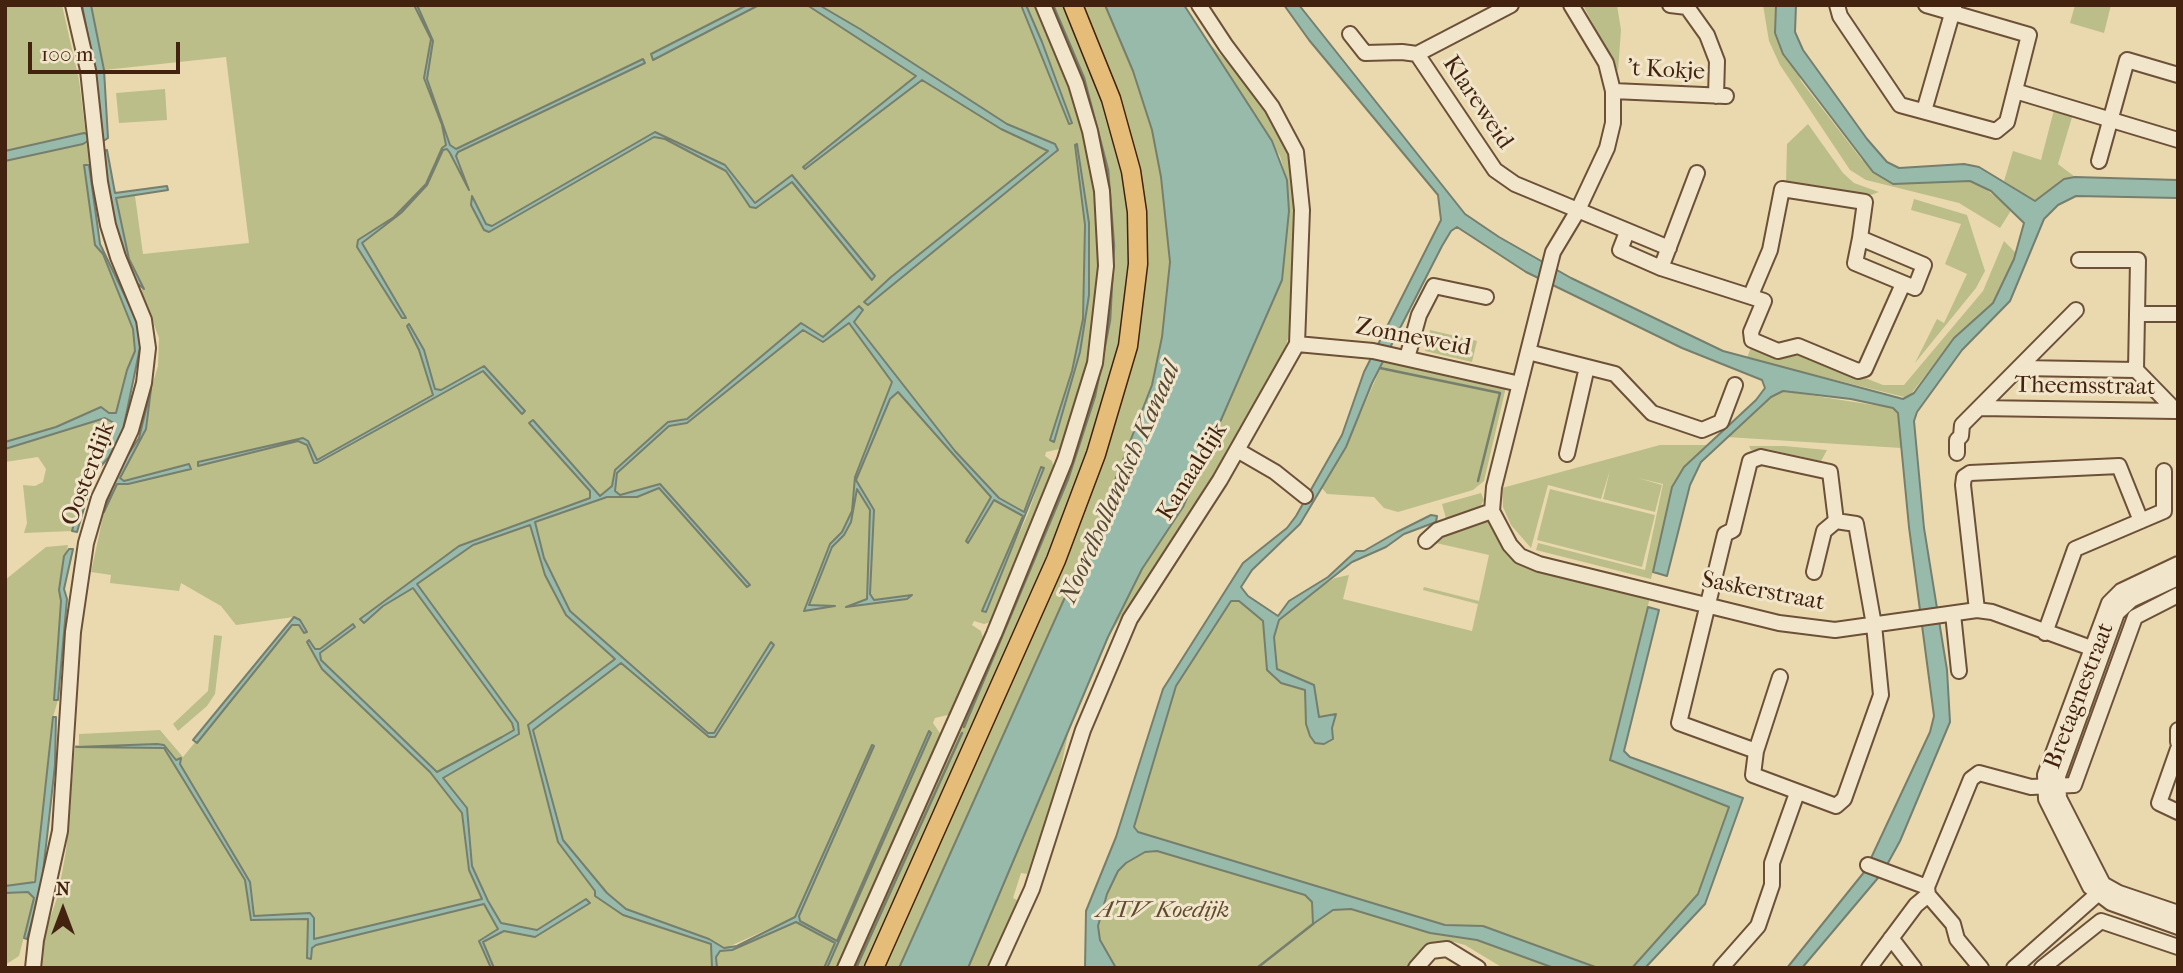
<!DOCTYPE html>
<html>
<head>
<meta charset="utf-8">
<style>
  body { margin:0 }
  #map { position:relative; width:2183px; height:973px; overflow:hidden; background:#ead9af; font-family:"IM FELL French Canon",serif }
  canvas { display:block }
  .frame { position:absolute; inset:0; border:7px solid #432310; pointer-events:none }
  .north { position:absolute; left:28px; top:875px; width:70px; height:70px; -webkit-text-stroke:5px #f1e6cb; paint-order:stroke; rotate:0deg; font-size:19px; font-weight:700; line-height:28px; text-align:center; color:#432310 }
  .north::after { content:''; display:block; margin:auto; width:24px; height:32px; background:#432310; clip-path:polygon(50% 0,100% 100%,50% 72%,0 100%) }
  .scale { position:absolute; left:28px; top:42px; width:152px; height:32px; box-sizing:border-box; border:4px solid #432310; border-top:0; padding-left:9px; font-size:21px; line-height:24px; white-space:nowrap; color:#432310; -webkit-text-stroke:5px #f1e6cb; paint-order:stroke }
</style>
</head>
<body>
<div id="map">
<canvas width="2183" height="973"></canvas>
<div class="frame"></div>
<div class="north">N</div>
<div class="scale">100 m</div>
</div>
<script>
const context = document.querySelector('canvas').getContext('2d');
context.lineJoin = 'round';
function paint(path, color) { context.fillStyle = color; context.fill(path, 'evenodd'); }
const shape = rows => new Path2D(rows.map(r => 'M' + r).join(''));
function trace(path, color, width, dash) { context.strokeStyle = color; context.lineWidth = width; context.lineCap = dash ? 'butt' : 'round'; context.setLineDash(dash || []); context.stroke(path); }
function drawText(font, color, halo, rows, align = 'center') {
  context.font = font + ' "IM FELL French Canon",serif'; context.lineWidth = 6; context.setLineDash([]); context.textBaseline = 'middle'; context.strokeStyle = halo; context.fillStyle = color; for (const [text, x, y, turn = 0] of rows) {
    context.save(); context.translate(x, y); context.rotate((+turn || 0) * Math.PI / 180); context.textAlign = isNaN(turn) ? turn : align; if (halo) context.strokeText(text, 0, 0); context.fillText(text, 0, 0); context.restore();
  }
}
paint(shape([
  [5,5,62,5,79,80,86,136,5,158],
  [91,5,414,5,431,39,424,78,442,125,446,145,435,161,426,184,394,217,358,240,362,246,362,243,401,213,427,185,443,150,447,149,451,153,469,190,456,155,458,152,643,60,456,149,450,145,427,79,433,41,417,5,747,5,651,54,653,59,759,5,807,5,916,76,803,167,922,80,1001,129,1048,151,864,301,900,279,1056,153,1054,144,1007,124,819,5,1021,5,1069,124,1072,123,1059,85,1026,5,1039,5,1071,80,1096,180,1102,264,1095,339,1064,448,1046,452,1045,456,1052,461,1055,471,994,621,984,624,974,621,972,625,981,631,984,641,952,714,935,718,933,723,942,736,841,968,827,968,930,731,837,941,800,921,799,916,872,745,795,917,726,948,733,950,796,922,836,943,824,968,41,968,45,933,58,895,66,851,75,745,79,745,79,734,160,730,183,757,286,631,292,625,299,625,300,620,294,617,236,625,221,606,181,583,179,591,110,583,111,575,91,572,104,512,117,483,129,484,191,468,123,481,120,478,146,429,151,389,158,366,159,338,141,290,143,289,129,259,116,197,135,196,143,254,249,243,226,57,104,70],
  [656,132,725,165,755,203,793,175,875,276,872,280,869,276,792,182,756,208,750,207,726,171,665,139,654,137,489,232,484,230,471,205,471,197,486,224,492,226],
  [1078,145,1089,223,1089,295,1080,352,1054,441,1050,440,1072,371,1083,319,1085,225,1075,146],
  [407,326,424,350,435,389,441,391,484,366,522,413,483,371,317,463,307,445,298,441,198,465,199,462,303,438,308,441,317,460,434,395,419,350],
  [863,335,955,451,999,498,1024,512,1040,467,1044,468,1028,514,983,611,1023,515,994,499,968,542,966,541,991,497,898,391,890,399,892,382],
  [1047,5,1062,5,1081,40,1102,91,1123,163,1132,243,1123,339,1076,494,868,968,849,968,1092,386,1108,219],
  [1079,5,1105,5,1133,71,1152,130,1168,220,1170,262,1162,337,1152,385,1100,519,990,770,899,968,881,968,1094,479,1145,230],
  [1583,5,1617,5,1621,30,1618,71],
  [1763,5,1776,5,1775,18,1801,81,1862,160,1909,184,1970,181,1980,185,2012,209,2000,228,1959,203,1866,180,1850,170,1780,65,1769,41],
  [2075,5,2111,5,2104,33,2070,23],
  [1208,42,1251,86,1271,114,1289,152,1296,182,1295,287,1289,334,1284,354,1217,472,1108,637,1142,569,1183,507,1282,280,1289,211,1287,180,1280,156],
  [165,89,167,120,119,123,116,93],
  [2054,110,2073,114,2058,164,2075,177,2064,179,2034,201,2004,181,2013,151,2041,160],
  [1808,124,1843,173,1854,183,1879,192,1868,196,1786,183,1787,144],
  [91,139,90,156,95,166,85,176,95,245,103,254,133,329,135,351,127,370,116,414,109,413,101,407,56,427,5,442,5,161,83,144],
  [1914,199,1967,215,1985,271,1976,288,1915,363,1937,319,1944,323,1967,274,1945,264,1961,224,1911,210],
  [2004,241,2016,253,2003,288,1993,303,1954,338,1908,398,1747,358,1753,342,1800,352,1883,385,1904,385,1983,291],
  [1430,330,1477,341,1472,362,1425,351],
  [1384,360,1506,387,1484,481,1473,490,1398,512,1384,508,1374,497,1327,494,1321,487,1346,447],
  [1783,391,1893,408,1898,413,1901,448,1727,437,1765,401],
  [106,418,114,423,109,442,87,477,72,531,24,533,27,523,23,485,35,486,43,482,46,469,38,457,5,462,5,449],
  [1660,445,1707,445,1684,467,1672,487,1651,579,1536,550,1538,543,1645,570,1663,484,1638,478,1662,485,1655,512,1603,499,1610,470,1601,499,1548,485,1531,548,1511,525,1503,507,1502,488],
  [1749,446,1784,446,1827,450,1821,461,1767,449,1751,450],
  [1550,489,1655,515,1642,567,1537,540],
  [1481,493,1484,500,1478,510,1447,522,1442,504],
  [1487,520,1503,550,1522,566,1650,597,1610,760,1729,807,1698,894,1632,968,1598,968,1483,926,1445,925,1138,832,1134,827,1133,821,1176,686,1230,601,1239,601,1260,616,1279,620,1310,593,1335,578,1349,575,1343,599,1472,631,1478,604,1423,590,1424,587,1479,601,1489,555,1436,543,1441,537],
  [68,545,59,590,61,601,54,700,58,700,53,717,38,867,32,885,5,886,5,580,46,547],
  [214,635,222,636,215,694,207,706,178,731,173,724,208,691],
  [1070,724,1055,796,1027,874,1021,873,1013,898,1017,900,1012,915,987,968,968,968],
  [1157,851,1305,895,1312,902,1313,923,1333,910,1351,909,1430,933,1477,940,1554,968,1503,968,1465,945,1454,942,1437,944,1413,968,1116,968,1100,940,1098,925,1107,894,1118,870,1126,863,1145,852],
  [5,893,28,892,34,898,19,956,5,965]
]), '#bbbe88');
const water = shape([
  [82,5,91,5,104,70,108,138,102,142,91,139,83,144,5,161,5,151,84,133,92,136,100,128,96,78,82,5],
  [414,5,417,5,433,41,427,79,450,145,456,149,643,59,645,63,458,152,456,156,469,190,450,153,447,149,443,150,427,185,401,213,362,243,406,318,402,318,357,247,358,240,394,217,426,184,442,148,446,145,442,125,424,78,431,39,414,5],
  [747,5,759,5,653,60,651,54,747,5],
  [807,5,819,5,860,29,1007,124,1055,144,1058,150,868,305,864,302,891,277,1048,151,1001,129,922,80,805,169,803,167,916,76,807,5],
  [1021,5,1026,5,1042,42,1072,123,1069,124,1021,5],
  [1105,5,1184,5,1272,141,1287,180,1289,211,1282,280,1183,507,1142,569,1108,637,968,968,899,968,1100,519,1152,385,1162,337,1170,262,1161,177,1152,130,1133,71,1105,5],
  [1284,5,1299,5,1465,214,1499,237,1571,278,1723,351,1903,399,1914,393,1954,338,1993,303,2014,259,2024,223,1991,191,1970,181,1893,184,1873,172,1783,54,1775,33,1776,5,1796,5,1795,32,1803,50,1867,139,1887,162,1899,168,1964,164,1979,167,2035,201,2064,179,2075,177,2178,180,2178,198,2076,196,2058,205,2044,219,2010,301,1962,350,1917,412,1914,421,1924,528,1947,670,1950,722,1900,841,1883,872,1802,968,1787,968,1865,871,1930,732,1934,716,1909,527,1898,413,1893,408,1851,399,1783,391,1771,397,1701,462,1690,485,1667,576,1653,572,1672,487,1684,467,1756,400,1765,388,1762,380,1682,348,1526,272,1457,227,1451,231,1442,246,1372,383,1346,447,1300,524,1252,570,1241,587,1248,596,1278,616,1289,601,1328,577,1356,551,1364,551,1397,532,1431,515,1437,516,1436,522,1404,534,1386,547,1352,562,1279,620,1274,637,1277,669,1314,685,1319,717,1336,714,1332,728,1333,739,1324,744,1315,743,1310,736,1306,724,1305,690,1281,683,1267,670,1263,621,1239,601,1231,601,1176,686,1134,827,1138,832,1445,925,1483,926,1598,968,1554,968,1477,940,1430,933,1351,909,1333,910,1313,924,1312,902,1305,895,1157,851,1145,852,1126,863,1118,871,1107,894,1098,926,1100,940,1116,968,1085,968,1086,911,1116,837,1163,689,1243,563,1287,528,1296,516,1342,435,1364,372,1441,220,1438,195,1309,40,1284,5],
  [655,132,725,165,755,203,792,175,875,276,872,280,792,182,756,208,750,207,726,171,665,139,654,137,489,232,484,230,471,205,472,196,486,224,492,226,655,132],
  [1077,144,1089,223,1089,295,1080,352,1054,442,1050,440,1072,371,1083,319,1085,225,1075,145,1077,144],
  [107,150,115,193,167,186,168,190,116,198,129,259,144,289,133,280,117,236,105,167,103,151,107,150],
  [84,165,89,165,100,244,137,321,142,338,123,430,109,457,94,474,77,532,72,531,87,477,109,442,114,423,105,418,5,449,5,442,56,427,101,407,109,413,116,413,127,370,135,351,133,329,103,254,95,245,84,165],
  [859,306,863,310,854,322,955,451,999,498,1024,512,1041,467,1044,468,986,612,982,611,1023,516,994,500,968,543,966,541,991,497,898,392,890,399,856,480,874,510,870,594,874,600,912,595,907,599,846,607,867,599,870,510,857,489,851,522,844,535,832,547,809,605,835,606,804,611,830,544,842,532,852,511,855,477,892,382,849,323,823,342,803,330,687,423,669,426,617,473,615,491,620,495,660,484,750,585,747,587,659,488,637,497,607,497,535,522,544,558,570,611,708,733,714,733,771,642,774,645,715,737,709,737,621,663,533,730,563,840,607,893,626,909,709,939,724,948,737,946,795,917,872,745,874,746,799,916,800,921,837,941,929,731,931,733,827,968,824,968,835,943,796,922,732,950,720,951,716,957,717,968,712,968,711,944,623,915,595,896,595,891,558,842,528,725,615,659,566,615,545,575,530,525,473,545,417,584,518,723,519,734,443,778,467,808,472,866,488,901,501,923,537,930,586,899,590,903,535,937,504,931,483,942,494,968,491,968,479,941,498,929,484,904,316,945,312,948,311,959,307,958,308,919,251,920,245,880,164,748,76,747,157,744,164,745,176,760,181,758,180,764,250,882,254,916,310,913,314,918,314,939,482,899,469,870,462,813,430,772,322,669,307,642,309,640,315,649,320,649,353,624,355,627,320,653,321,660,437,772,502,737,514,730,512,723,413,588,383,606,364,623,360,619,459,546,590,498,590,491,529,423,533,420,600,496,612,486,615,470,668,422,687,419,801,323,823,337,859,306],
  [409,324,424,350,435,389,441,390,484,366,525,411,522,414,483,371,317,463,314,463,307,445,298,441,198,466,198,462,303,438,308,441,317,460,433,395,419,350,407,326,409,324],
  [151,389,146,429,120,478,124,481,189,464,191,469,128,484,117,484,104,512,118,470,139,438,151,389],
  [69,549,73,549,64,589,67,599,58,700,54,700,61,601,59,590,64,556,69,549],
  [1648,607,1659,610,1624,751,1630,757,1743,798,1705,904,1645,968,1632,968,1698,894,1729,807,1610,760,1648,607],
  [294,617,300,620,307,632,304,633,299,625,292,625,197,743,193,740,294,617],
  [53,717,56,717,55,765,49,819,41,890,27,939,24,938,34,898,28,892,5,893,5,886,35,882,53,717]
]);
paint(water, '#98baab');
trace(water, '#767e6d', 2);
trace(shape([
  [1380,368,1500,393,1478,481],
  [964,727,1068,479,1095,396,1110,320,1114,246,1108,170,1084,78,1053,5],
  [856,968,962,733],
  [1257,968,1313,924]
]), '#767e6d', 2.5);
const minor = shape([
  [1571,5,1606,63,1613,91,1613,123,1607,148,1577,212,1553,252,1494,487,1492,511,1510,545,1520,556,1539,564,1779,623,1835,630,1977,610,1992,612,2102,652],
  [1670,5,1687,7,1707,35,1717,61,1716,96],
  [1837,5,1840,16,1900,105,1996,131,2007,122,2029,35,1926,5],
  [1350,34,1365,53,1402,52,1417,54,1511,5],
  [1417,54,1495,170,1515,184,1669,248],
  [1613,91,1726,96],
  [2015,91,2178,140],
  [1924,111,1954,7],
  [2099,161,2127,60,2178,75],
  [1627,232,1620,250,1661,268,1764,301,1751,332,1752,340,1778,351,1798,346,1858,371,1865,369,1903,284],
  [1661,268,1697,173],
  [1751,295,1770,250,1782,189,1865,202,1860,238,1924,265,1915,288,1855,263,1860,238],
  [2137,314,2178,314],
  [1297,344,1373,351,1520,384],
  [1528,352,1615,374,1652,413,1702,430,1721,422,1735,385],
  [1407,358,1419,315,1434,286,1486,297],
  [2021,368,2136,370,2138,260,2079,260],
  [2136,370,2176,411],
  [1979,408,2176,411],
  [1237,450,1275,472,1305,496],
  [1957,453,1957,440,1961,436,1962,425,2076,310],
  [1567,454,1587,367],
  [1761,457,1830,472,1836,521,1856,524,1874,625,1881,695,1844,799,1836,806,1753,775,1756,751,1679,723,1725,534,1733,530,1750,461,1761,457],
  [1426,541,1438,530,1492,511],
  [2178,564,2121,591,2109,603,2045,775,2046,799,2090,887,2111,903,2178,927],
  [1814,572,1824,531,1836,521],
  [2178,578,2131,600,2117,613,2058,776,2059,798,2103,884,2119,893,2178,913],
  [1977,610,1963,485,1964,477,1970,473,2119,466,2141,521],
  [1953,614,1959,671],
  [2045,633,2075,549,2164,511,2164,471],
  [2178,730,2178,742],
  [2178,749,2159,803,2178,812],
  [1756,751,1780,677],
  [1868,865,1927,887],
  [1891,938,1914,968],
  [33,968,36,940,60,831,73,632,86,543,99,498,131,430,144,383,148,348,144,320,118,257,108,225,100,182,88,70,73,5],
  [845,968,994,634,1065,460,1095,363,1106,266,1102,191,1090,131,1076,84,1043,5],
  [996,968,1032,889,1083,730,1130,619,1220,480,1297,344,1302,210,1296,152,1272,107,1226,46,1199,5],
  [1416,968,1431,951,1447,949,1478,968],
  [1721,968,1758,926,1772,885,1772,863,1797,793],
  [1869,968,1916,905,1928,895],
  [1981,968,1957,939,1953,924,1928,895,1927,887,1971,779,1979,773,2031,787,2074,785,2135,617,2178,595],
  [2014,968,2102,890],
  [2042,968,2101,921,2178,947]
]);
const major = shape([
  [874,968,1056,560,1096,454,1128,346,1138,264,1137,212,1131,171,1111,99,1073,5]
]);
trace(minor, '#6d5038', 18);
trace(major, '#432310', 21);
trace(minor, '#f1e6cb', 14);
trace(major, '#e5bc78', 18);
drawText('24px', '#432310', '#f1e6cb', [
  ["'t Kokje",1666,71,3],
  ["Klareweid",1477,103,56],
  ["Zonneweid",1413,338,11],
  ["Theemsstraat",2085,387,1],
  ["Kanaaldijk",1193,472,-58],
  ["Oosterdijk",89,474,-69],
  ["Saskerstraat",1763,592,11],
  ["Bretagnestraat",2080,696,-69]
]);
drawText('italic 24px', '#614a2e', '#f1e6cb', [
  ["ATV Koedijk",1163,911]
]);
drawText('italic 26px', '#584937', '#f1e6cb', [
  ["Noordhollandsch Kanaal",1121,483,-66]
]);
</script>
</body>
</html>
